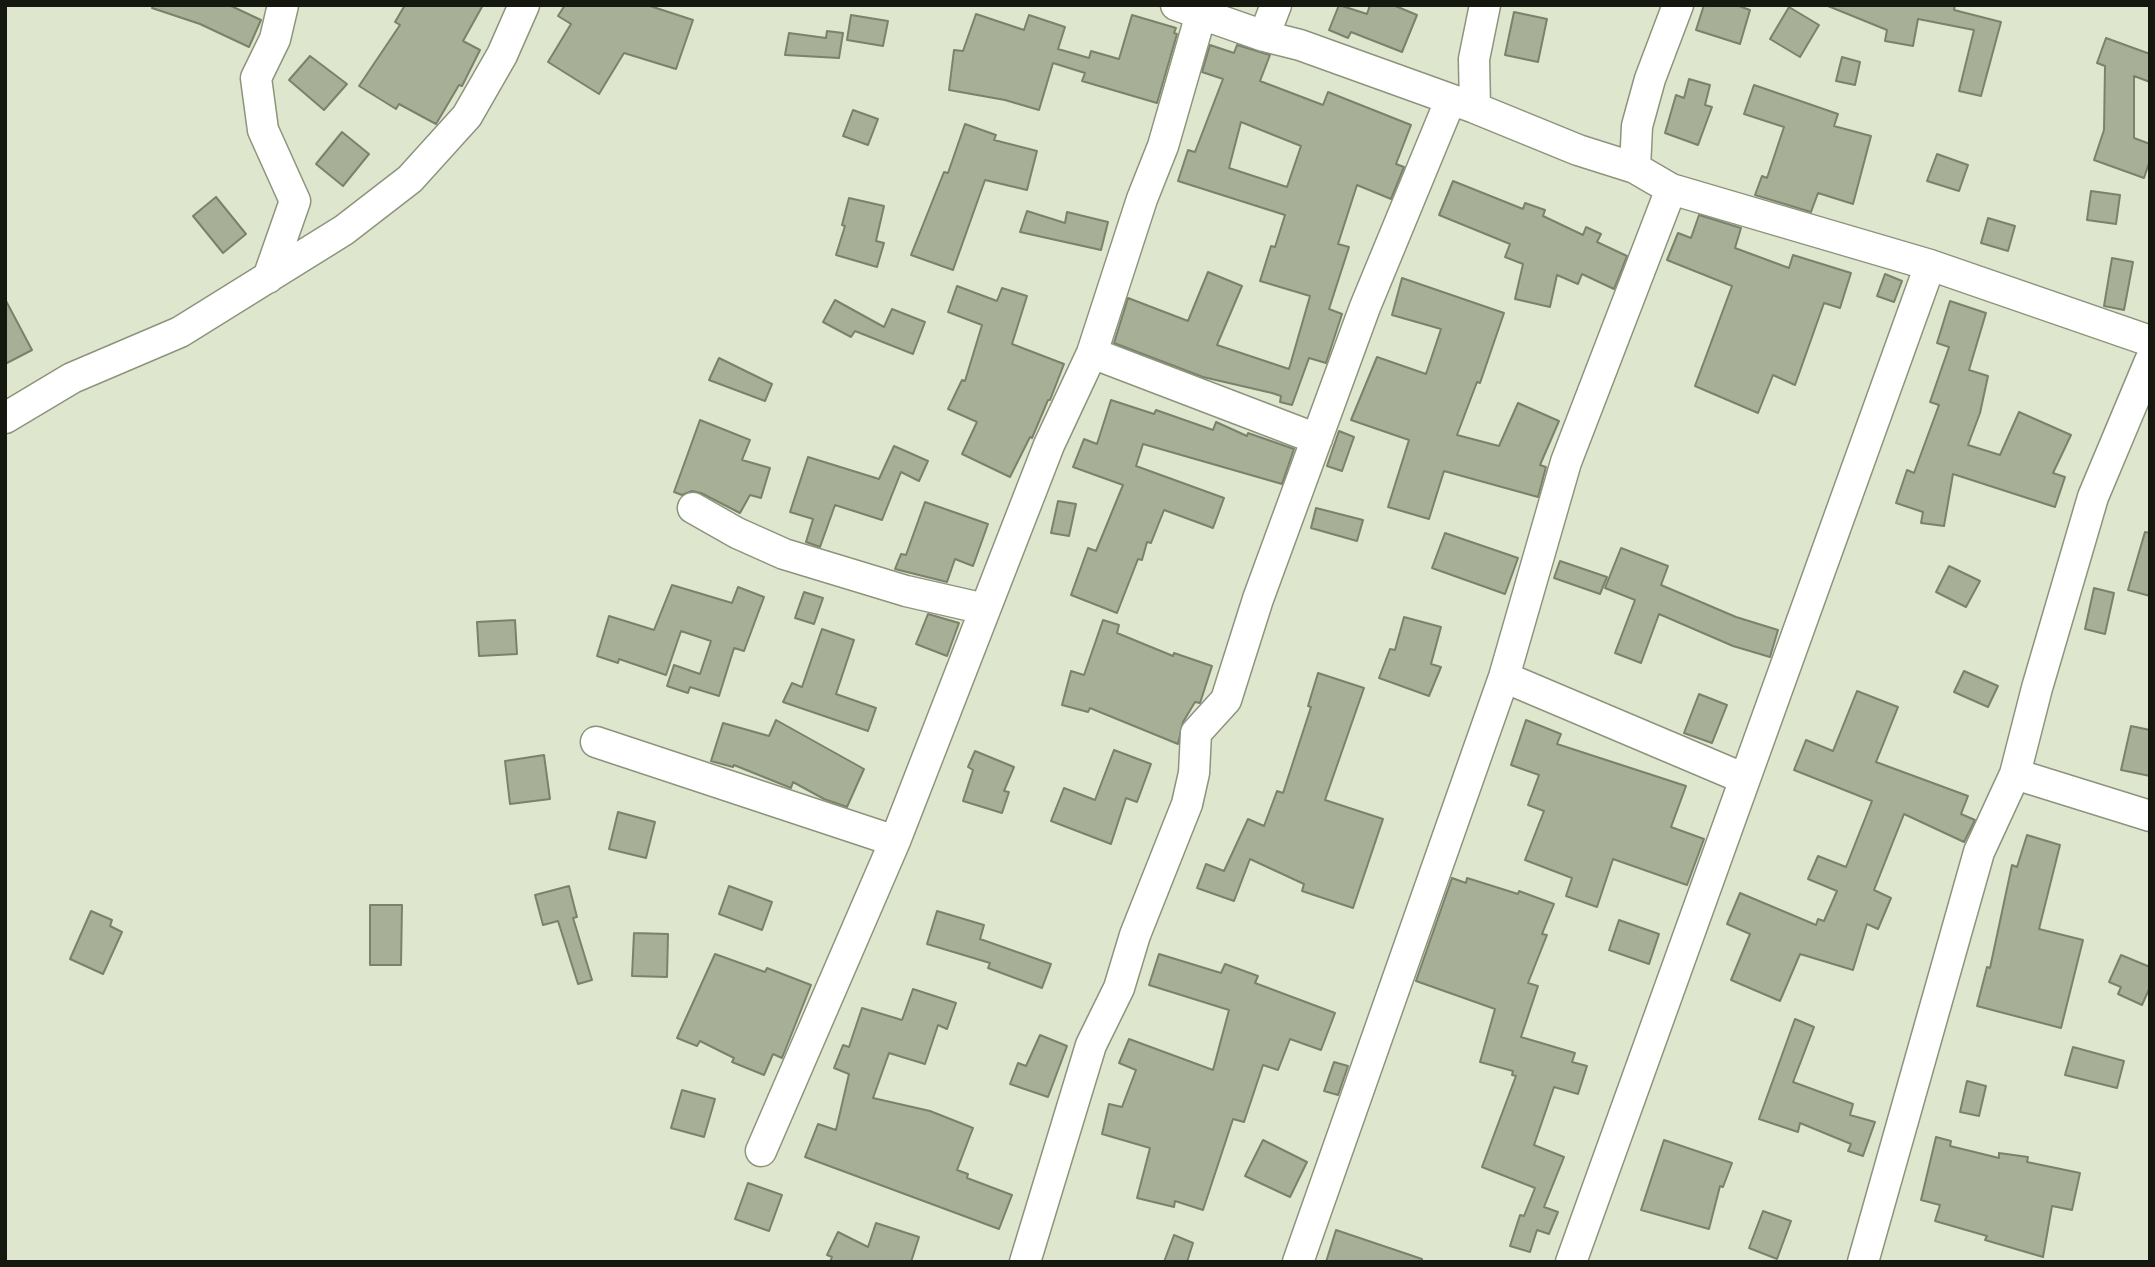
<!DOCTYPE html>
<html>
<head>
<meta charset="utf-8">
<style>
  body { margin:0 }
  #map { position:relative; width:2155px; height:1267px; overflow:hidden; background:#dee7cd; font-family:"Varela Round",sans-serif }
  canvas { display:block }
  .frame { position:absolute; inset:0; border:7px solid #15180f; pointer-events:none }
</style>
</head>
<body>
<div id="map">
<canvas width="2155" height="1267"></canvas>
<div class="frame"></div>
</div>
<script>
const context = document.querySelector('canvas').getContext('2d');
context.lineJoin = 'round';
function paint(path, color) { context.fillStyle = color; context.fill(path, 'evenodd'); }
const shape = rows => new Path2D(rows.map(r => 'M' + r).join(''));
function trace(path, color, width, dash) { context.strokeStyle = color; context.lineWidth = width; context.lineCap = dash ? 'butt' : 'round'; context.setLineDash(dash || []); context.stroke(path); }
const building = shape([
  [153,5,229,5,261,20,249,47,200,24,152,8,153,5],
  [405,5,483,5,463,41,480,50,462,86,459,85,436,124,399,104,396,109,359,86,400,25,395,22,405,5],
  [565,5,647,5,693,20,676,69,624,53,599,94,548,62,571,24,558,16,565,5],
  [1339,5,1367,14,1370,5,1393,5,1417,15,1402,52,1351,32,1348,38,1329,30,1339,5],
  [1704,5,1736,5,1750,10,1740,44,1696,30,1704,5],
  [1955,5,1954,10,2001,22,1981,96,1959,91,1974,30,1918,19,1913,46,1885,41,1887,30,1828,6,1955,5],
  [1789,7,1819,25,1800,57,1770,39,1789,7],
  [1514,12,1547,19,1538,62,1505,55,1514,12],
  [976,14,1024,30,1029,15,1065,27,1058,49,1089,58,1091,51,1119,59,1132,15,1176,28,1174,33,1177,34,1157,103,1082,81,1085,73,1053,63,1039,110,1005,100,949,90,954,50,963,51,976,14],
  [851,15,888,21,883,46,847,40,851,15],
  [827,31,843,33,839,58,785,55,789,33,826,38,827,31],
  [2106,38,2150,54,2150,82,2134,76,2134,138,2150,144,2150,160,2144,178,2094,160,2104,130,2105,66,2097,63,2106,38],
  [1210,45,1234,53,1237,45,1270,55,1260,81,1323,105,1328,92,1411,125,1396,164,1404,167,1391,199,1357,185,1338,244,1349,247,1329,309,1342,314,1326,363,1309,358,1292,405,1280,402,1281,396,1272,393,1203,377,1114,343,1128,298,1188,321,1208,272,1242,286,1217,345,1289,369,1310,296,1260,281,1271,246,1275,247,1285,215,1178,181,1188,150,1195,152,1223,79,1202,72,1210,45],
  [1241,122,1301,146,1287,187,1229,168,1241,122],
  [310,56,347,84,324,110,289,80,310,56],
  [1842,57,1860,62,1855,85,1836,81,1842,57],
  [1689,79,1710,85,1705,105,1712,107,1698,145,1665,133,1676,95,1684,98,1689,79],
  [1754,85,1838,114,1834,126,1871,136,1853,204,1818,193,1811,212,1755,195,1762,176,1767,178,1784,127,1744,114,1754,85],
  [853,110,878,119,868,145,843,136,853,110],
  [965,124,996,135,994,140,1037,151,1027,190,985,180,953,270,911,255,944,172,948,173,965,124],
  [342,132,369,154,343,186,316,164,342,132],
  [1937,154,1968,165,1959,191,1927,181,1937,154],
  [1453,181,1523,209,1525,203,1545,210,1543,216,1583,235,1586,227,1601,234,1597,242,1627,256,1614,289,1582,274,1578,284,1557,275,1550,307,1515,299,1523,264,1505,257,1510,244,1439,215,1453,181],
  [2091,191,2120,195,2116,224,2087,220,2091,191],
  [216,197,246,234,223,253,193,216,216,197],
  [849,198,884,206,876,241,884,243,877,267,836,255,845,226,842,225,849,198],
  [1027,211,1065,223,1067,212,1108,222,1101,250,1020,232,1027,211],
  [1699,215,1741,228,1735,248,1789,268,1793,255,1851,273,1840,308,1824,303,1795,385,1773,375,1758,413,1695,386,1732,286,1667,260,1678,233,1691,238,1699,215],
  [1988,218,2015,226,2008,251,1981,243,1988,218],
  [2112,258,2133,262,2124,310,2104,306,2112,258],
  [1885,274,1902,281,1894,302,1877,296,1885,274],
  [1402,278,1504,313,1480,383,1477,382,1457,435,1499,446,1518,403,1559,421,1540,465,1546,467,1538,497,1444,471,1429,519,1388,507,1409,440,1351,420,1377,357,1426,374,1441,329,1392,315,1402,278],
  [957,286,997,301,1002,288,1027,296,1012,344,1064,364,1050,400,1048,400,1032,438,1030,437,1010,477,962,454,977,422,948,409,962,380,965,381,982,325,948,312,957,286],
  [5,299,32,350,5,364,5,299],
  [835,300,884,327,892,309,925,322,913,354,855,331,851,337,823,322,835,300],
  [1950,301,1986,313,1969,370,1988,376,1980,413,1968,445,2000,455,2019,412,2071,435,2053,473,2065,477,2055,507,1953,474,1944,526,1921,523,1923,512,1896,503,1907,470,1914,473,1939,405,1930,402,1949,347,1937,343,1950,301],
  [719,358,772,384,765,401,709,380,719,358],
  [1111,400,1154,414,1156,410,1213,430,1216,422,1247,436,1248,433,1294,449,1282,484,1143,444,1136,466,1224,498,1213,528,1164,510,1151,543,1147,542,1142,560,1138,559,1117,613,1071,595,1088,548,1096,551,1123,485,1073,467,1084,439,1097,444,1111,400],
  [700,420,750,440,742,460,770,468,761,498,750,495,740,513,701,493,692,491,682,495,674,492,700,420],
  [1339,431,1354,437,1342,471,1327,466,1339,431],
  [894,446,928,461,919,481,901,472,882,520,835,505,820,547,806,542,813,519,790,512,808,457,879,479,894,446],
  [1058,501,1076,504,1069,536,1051,533,1058,501],
  [925,502,988,524,973,566,955,559,947,582,895,569,901,554,906,555,925,502],
  [1316,508,1363,520,1357,541,1311,528,1316,508],
  [2145,532,2150,533,2150,596,2128,590,2145,532],
  [1445,533,1518,558,1505,594,1432,568,1445,533],
  [1621,548,1668,566,1661,585,1736,617,1778,630,1770,657,1733,646,1659,614,1641,663,1615,653,1635,600,1605,588,1621,548],
  [1560,561,1607,577,1600,594,1554,578,1560,561],
  [1949,566,1980,581,1966,607,1936,592,1949,566],
  [672,585,732,603,738,587,764,597,744,651,734,648,719,696,690,687,688,693,667,686,674,665,700,674,711,641,681,631,666,675,619,659,618,663,597,656,609,616,654,630,672,585],
  [2094,588,2114,593,2105,634,2085,629,2094,588],
  [804,592,823,598,814,624,795,618,804,592],
  [928,614,959,623,947,656,916,644,928,614],
  [1404,617,1441,627,1431,664,1441,667,1429,696,1379,678,1390,649,1395,650,1404,617],
  [515,620,517,654,479,656,477,622,515,620],
  [1103,620,1119,625,1117,633,1173,656,1174,653,1212,666,1200,703,1195,702,1183,722,1178,744,1090,708,1088,712,1062,705,1071,671,1084,675,1103,620],
  [822,629,854,640,836,694,876,708,868,731,783,702,792,683,802,687,822,629],
  [1964,671,1998,686,1988,707,1954,692,1964,671],
  [1318,673,1364,688,1325,800,1383,819,1353,908,1302,891,1304,884,1250,859,1234,901,1197,888,1206,864,1224,871,1248,819,1264,826,1277,791,1283,793,1311,707,1308,706,1318,673],
  [1857,691,1898,707,1876,762,1968,796,1961,814,1975,820,1964,842,1904,814,1874,890,1891,898,1878,929,1867,924,1853,970,1800,954,1780,1001,1731,980,1750,934,1727,924,1740,893,1816,925,1818,919,1824,921,1837,891,1808,879,1818,856,1846,867,1872,801,1794,770,1806,740,1833,751,1857,691],
  [1699,694,1727,705,1712,743,1684,733,1699,694],
  [776,720,864,769,847,807,824,799,793,782,791,788,734,765,733,767,711,761,723,723,769,736,776,720],
  [1526,720,1561,734,1557,744,1686,786,1671,827,1704,839,1687,885,1613,859,1597,907,1566,896,1572,878,1525,860,1544,811,1528,805,1539,775,1511,765,1526,720],
  [2131,726,2150,730,2150,776,2121,770,2131,726],
  [1114,750,1151,764,1137,802,1126,798,1111,844,1051,821,1064,788,1095,800,1114,750],
  [975,751,1014,767,1004,791,1009,792,1002,813,963,801,973,770,968,767,975,751],
  [544,755,550,799,510,804,505,761,544,755],
  [618,812,655,822,646,858,609,849,618,812],
  [2027,835,2060,845,2039,929,2083,940,2061,1028,1977,1006,1987,967,1990,968,2012,865,2017,867,2027,835],
  [1452,878,1466,883,1467,878,1518,894,1519,891,1554,904,1542,934,1547,935,1528,983,1538,986,1521,1037,1575,1053,1572,1062,1587,1066,1578,1094,1554,1087,1534,1145,1564,1157,1544,1207,1558,1212,1549,1234,1537,1230,1530,1252,1510,1246,1520,1215,1524,1216,1535,1188,1482,1167,1516,1076,1512,1075,1513,1071,1480,1062,1495,1009,1416,981,1452,878],
  [569,886,577,917,573,918,592,980,578,984,558,921,543,925,535,895,569,886],
  [729,886,772,902,762,930,719,914,729,886],
  [370,905,402,905,401,965,370,965,370,905],
  [91,911,112,920,110,926,122,932,103,974,70,959,91,911],
  [937,911,984,925,980,939,1051,964,1042,988,988,968,990,963,927,944,937,911],
  [1619,920,1659,934,1649,964,1609,950,1619,920],
  [634,933,668,934,667,977,632,976,634,933],
  [715,954,765,972,767,968,811,985,782,1058,773,1054,764,1075,732,1062,734,1058,700,1041,697,1046,677,1038,715,954],
  [1159,954,1221,973,1225,964,1258,976,1255,983,1335,1013,1321,1050,1290,1039,1278,1070,1263,1065,1244,1122,1233,1119,1203,1210,1175,1201,1174,1207,1137,1198,1150,1148,1102,1134,1109,1104,1122,1107,1136,1070,1119,1063,1129,1039,1213,1070,1229,1010,1149,985,1159,954],
  [2121,955,2150,967,2150,987,2142,1005,2118,994,2121,987,2109,982,2121,955],
  [913,989,956,1003,947,1029,938,1025,925,1064,889,1053,873,1098,930,1111,973,1128,957,1170,968,1174,967,1178,1012,1195,999,1229,805,1157,818,1124,836,1130,849,1074,834,1068,843,1045,849,1047,862,1008,902,1020,913,989],
  [1795,1019,1814,1027,1793,1082,1853,1104,1850,1115,1875,1122,1863,1156,1848,1151,1851,1144,1800,1123,1798,1132,1759,1119,1795,1019],
  [1040,1035,1067,1046,1048,1097,1010,1084,1018,1063,1026,1066,1040,1035],
  [2073,1047,2124,1061,2117,1088,2065,1075,2073,1047],
  [1334,1062,1348,1066,1338,1095,1324,1091,1334,1062],
  [1967,1081,1986,1086,1979,1116,1960,1112,1967,1081],
  [682,1090,715,1099,704,1137,671,1128,682,1090],
  [1936,1137,1951,1141,1950,1146,1999,1158,1999,1153,2028,1157,2027,1162,2080,1173,2072,1210,2052,1206,2043,1257,1985,1240,1987,1236,1935,1221,1940,1205,1921,1200,1936,1137],
  [1263,1140,1307,1162,1290,1197,1245,1176,1263,1140],
  [1664,1140,1732,1163,1723,1187,1720,1186,1709,1229,1641,1210,1664,1140],
  [748,1183,782,1195,769,1231,735,1219,748,1183],
  [1763,1211,1791,1221,1777,1259,1749,1248,1763,1211],
  [876,1223,919,1237,911,1262,830,1262,832,1257,827,1255,838,1232,868,1247,876,1223],
  [1336,1230,1422,1259,1422,1262,1326,1262,1336,1230],
  [1174,1235,1193,1243,1187,1262,1164,1262,1174,1235]
]);
paint(building, '#a7af97');
trace(building, '#7a826b', 2);
const minor = shape([
  [1176,5,1264,36,1300,45,1475,108,1578,150,1635,168,1671,189,1930,265,2150,341],
  [1264,36,1276,5],
  [1475,108,1474,59,1485,5],
  [1635,168,1637,126,1650,79,1678,5],
  [268,278,295,201,263,130,256,78,275,39,283,5],
  [1092,353,1317,439],
  [5,418,72,378,180,332,344,230,410,179,467,116,502,55,524,5],
  [693,508,737,533,784,554,906,591,985,609],
  [1504,677,1745,779],
  [596,742,895,841],
  [2015,774,2150,816],
  [761,1151,895,841,1049,445,1092,353,1142,199,1163,146,1201,14],
  [1025,1262,1091,1045,1119,988,1135,935,1187,804,1194,773,1196,733,1226,700,1258,599,1365,307,1450,101],
  [1298,1262,1504,677,1566,462,1671,189],
  [1571,1262,1930,265],
  [1863,1262,1979,852,2015,774,2037,688,2093,497,2150,361]
]);
trace(minor, '#8c947c', 33);
trace(minor, '#fff', 30);
</script>
</body>
</html>
